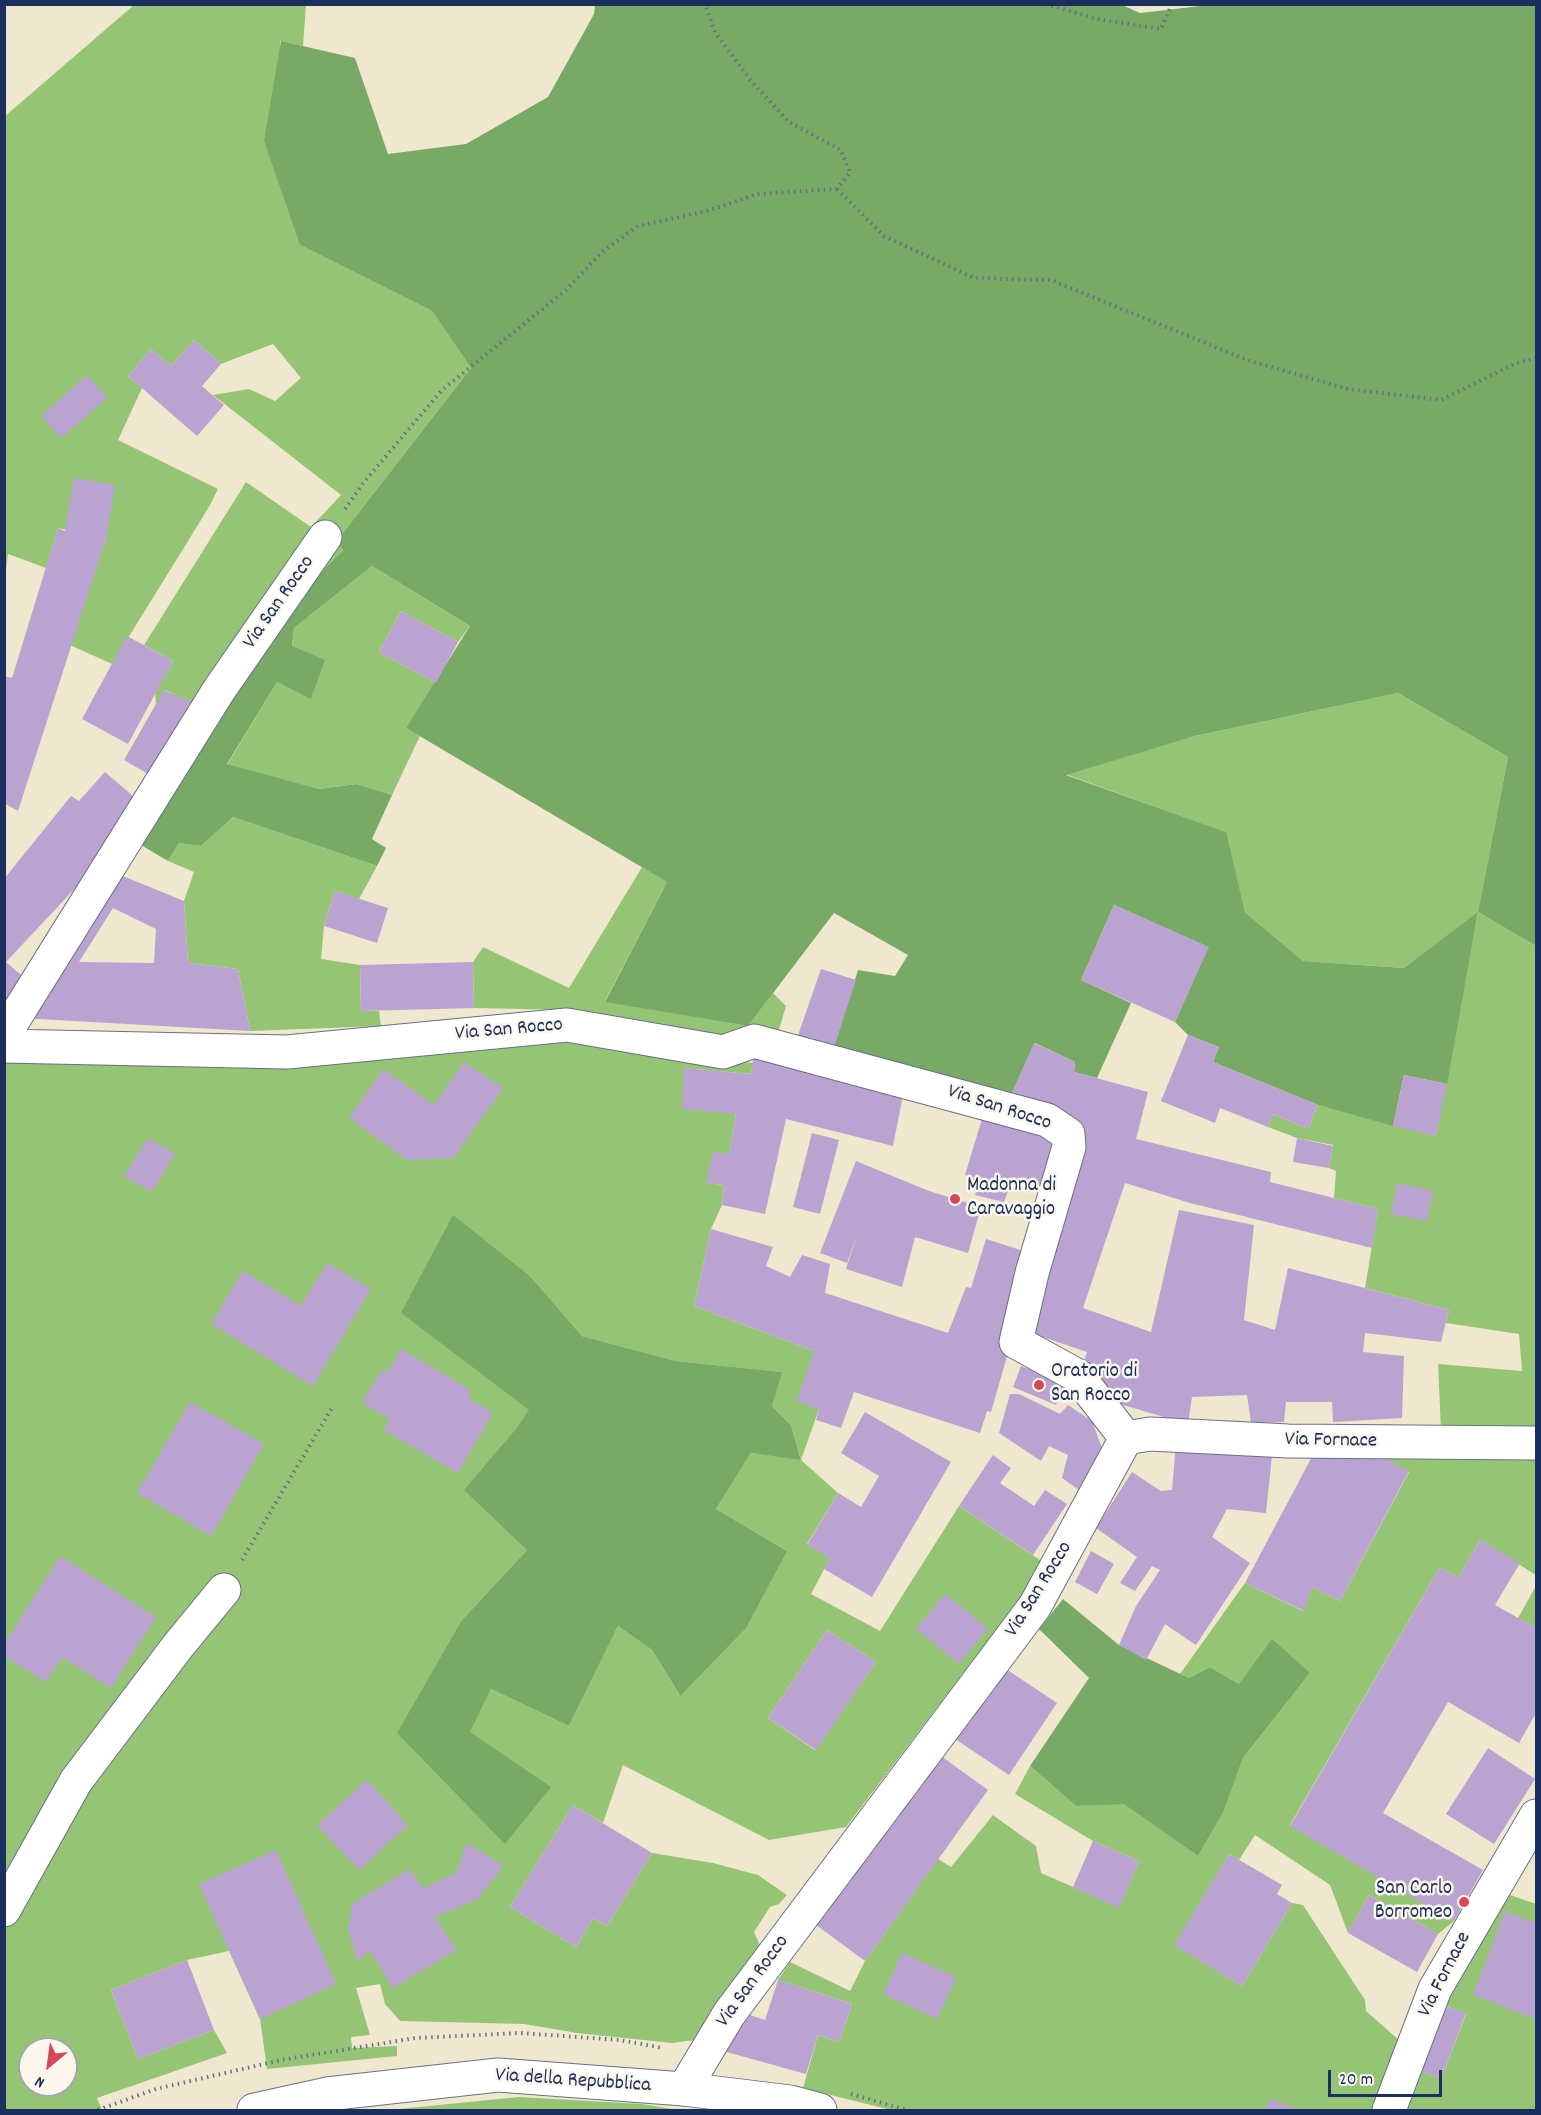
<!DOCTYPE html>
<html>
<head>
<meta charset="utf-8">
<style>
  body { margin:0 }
  #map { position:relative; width:1541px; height:2115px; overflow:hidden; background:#f0e8ce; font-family:Dekko,sans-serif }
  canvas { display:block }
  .frame { position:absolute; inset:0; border:6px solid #1b2f5e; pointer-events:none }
  .north { position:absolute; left:18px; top:2037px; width:60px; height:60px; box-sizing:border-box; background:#fbf7ec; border:2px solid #a1a7b3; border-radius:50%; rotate:209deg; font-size:16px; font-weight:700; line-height:24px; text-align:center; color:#1b2f5e }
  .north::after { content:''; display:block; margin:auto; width:21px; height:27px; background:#d1495b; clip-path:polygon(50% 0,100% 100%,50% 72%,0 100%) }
  .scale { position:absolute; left:1328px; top:2070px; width:114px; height:27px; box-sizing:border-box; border:3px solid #1b2f5e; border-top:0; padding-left:8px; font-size:18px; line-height:21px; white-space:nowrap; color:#1b2f5e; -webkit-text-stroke:4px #fbf7ec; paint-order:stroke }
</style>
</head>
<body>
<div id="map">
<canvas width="1541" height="2115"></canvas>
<div class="frame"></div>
<div class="north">N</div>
<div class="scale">20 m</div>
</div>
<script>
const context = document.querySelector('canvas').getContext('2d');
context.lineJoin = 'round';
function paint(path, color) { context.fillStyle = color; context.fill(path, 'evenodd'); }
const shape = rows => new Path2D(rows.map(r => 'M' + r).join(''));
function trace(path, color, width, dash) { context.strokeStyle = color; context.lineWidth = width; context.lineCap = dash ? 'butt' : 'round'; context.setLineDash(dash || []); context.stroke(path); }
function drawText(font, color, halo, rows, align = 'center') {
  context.font = font + ' Dekko,sans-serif'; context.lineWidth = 5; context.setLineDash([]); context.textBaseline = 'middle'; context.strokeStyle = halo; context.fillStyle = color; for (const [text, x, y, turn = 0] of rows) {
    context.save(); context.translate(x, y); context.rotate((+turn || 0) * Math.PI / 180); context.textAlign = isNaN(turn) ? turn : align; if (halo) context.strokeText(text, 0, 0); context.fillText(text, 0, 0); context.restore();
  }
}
paint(shape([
  [134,5,306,5,303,46,280,41,300,245,432,311,471,368,335,543,345,550,268,623,216,714,165,690,156,704,155,693,173,661,144,645,246,482,311,527,341,495,213,395,249,389,275,401,301,378,273,344,221,364,194,340,171,366,151,349,128,376,142,388,118,440,218,489,209,507,112,664,70,645,106,538,58,528,46,568,8,554,5,579,4,117],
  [372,566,470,626,458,642,401,611,379,652,436,683,406,728,420,736,392,795,357,784,319,789,227,765,277,682,311,698,292,646,294,628],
  [1398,693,1508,757,1478,912,1536,946,1536,1431,1441,1430,1438,1364,1522,1371,1519,1334,1446,1323,1449,1310,1365,1288,1378,1209,1334,1198,1336,1171,1329,1168,1333,1145,1297,1138,1268,1127,1273,1114,1308,1129,1318,1105,1436,1136,1478,913,1404,968,1303,961,1245,912,1225,832,1065,774,1195,736],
  [233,817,377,866,359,899,335,891,324,926,321,959,360,965,361,1011,379,1011,381,1026,250,1031,238,969,188,963,184,901,194,872,168,861,179,843,201,846],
  [642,867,667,882,605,1001,748,1026,773,993,786,1006,772,1053,568,1010,474,1008,473,962,483,947,569,988],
  [550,1037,614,1042,753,1063,751,1074,684,1068,736,1114,729,1154,713,1153,707,1183,724,1185,722,1205,711,1229,694,1306,814,1351,819,1409,801,1460,838,1493,807,1544,830,1558,811,1594,880,1631,959,1506,1046,1564,846,1827,769,1840,623,1765,603,1823,573,1805,510,1907,576,1947,593,1918,607,1926,652,1853,713,1863,758,1875,787,1895,779,1904,770,1907,754,1932,763,1952,701,2039,672,2043,577,2033,524,2024,400,2021,385,2004,380,1984,356,1988,370,2035,351,2037,352,2048,397,2046,397,2056,267,2069,260,2019,229,1951,187,1960,111,1990,138,2059,214,2030,227,2053,97,2098,102,2110,5,2110,5,1054],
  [531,1277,582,1336,676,1361,781,1372,772,1406,791,1425,801,1459,751,1453,716,1509,787,1551,679,1695,652,1650,618,1626,569,1726,491,1689,469,1732,462,1620,527,1550,516,1429,530,1410,402,1313],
  [827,1630,876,1662,815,1750,768,1718],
  [30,2049,66,2049,66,2085,30,2085],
  [1536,1454,1536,1575,1480,1540,1458,1578,1440,1567,1290,1825,1454,1921,1438,1934,1369,1895,1348,1933,1330,1885,1255,1835,1239,1860,1229,1854,1175,1945,1242,1986,1292,1903,1303,1905,1365,2000,1366,2011,1400,2041,1374,2110,891,2110,803,2088,818,2035,839,2042,852,2004,778,1980,790,1962,850,1991,865,1961,938,1859,951,1867,993,1815,1036,1846,1041,1873,1119,1907,1139,1861,1093,1841,1015,1794,1030,1766,1076,1806,1124,1803,1198,1856,1224,1811,1243,1758,1310,1673,1239,1684,1210,1667,1189,1678,1180,1674,1245,1583,1303,1611,1312,1587,1340,1601,1409,1472,1380,1456],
  [1536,1586,1536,1628,1518,1618],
  [1507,1894,1536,1904,1536,2110,1406,2110,1420,2071,1441,2079,1466,2014,1445,2005],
  [519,2097,642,2104,678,2110,389,2110]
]), '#95c574');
paint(shape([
  [1120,4,1140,13,1218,4,1536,5,1536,946,1478,912,1447,1084,1404,1075,1393,1126,1318,1105,1213,1062,1219,1047,1188,1035,1175,1022,1208,947,1114,905,1081,980,1131,1003,1097,1078,1074,1072,1075,1062,1035,1043,1010,1097,831,1056,858,970,895,976,908,955,834,913,748,1026,605,1002,667,882,406,728,470,626,372,566,294,628,292,646,325,660,311,699,277,682,227,764,319,789,357,784,392,795,372,839,386,848,377,866,233,817,201,846,179,843,168,861,141,845,268,623,344,550,335,543,471,368,432,311,300,245,264,141,281,41,355,58,388,154,466,144,548,97,594,14,595,5],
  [1398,693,1508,757,1478,912,1404,968,1303,961,1245,912,1226,832,1066,775,1195,736],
  [453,1215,531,1277,582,1336,676,1361,782,1372,772,1406,791,1425,801,1460,751,1453,716,1509,787,1551,746,1628,680,1696,652,1650,618,1626,569,1726,491,1689,470,1732,551,1787,505,1844,397,1733,462,1620,527,1550,464,1490,516,1429,529,1410,401,1313],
  [1063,1599,1119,1645,1189,1678,1210,1667,1239,1684,1272,1639,1310,1673,1243,1758,1224,1811,1198,1856,1124,1804,1076,1806,1030,1766,1089,1678,1039,1629]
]), '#78aa66');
paint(shape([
  [194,340,221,364,202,386,224,405,197,436,128,376,151,349,171,366],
  [87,375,107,398,61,438,41,416],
  [74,478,115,485,106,538,18,811,4,803,4,676,12,678,58,528,65,531],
  [401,611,458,642,436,683,379,652],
  [127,636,173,661,128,744,82,719],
  [164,690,201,706,155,778,124,760],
  [105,772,141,803,95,867,6,962,26,979,118,874,184,901,188,963,238,969,250,1031,4,1017,4,879,71,796,79,801],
  [113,908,156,929,154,963,79,962],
  [335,891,388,908,377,943,324,926],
  [1114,905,1209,947,1175,1022,1081,980],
  [473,962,474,1008,361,1011,360,965],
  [821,969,856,980,831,1056,795,1044],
  [1188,1035,1219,1047,1213,1062,1318,1105,1308,1129,1273,1114,1268,1127,1220,1108,1215,1123,1161,1101],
  [1034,1043,1075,1062,1074,1072,1148,1092,1136,1139,1271,1172,1270,1182,1378,1209,1372,1248,1190,1203,1125,1183,1083,1308,1151,1332,1179,1210,1254,1225,1244,1320,1275,1330,1288,1268,1449,1310,1441,1342,1365,1333,1363,1352,1404,1356,1402,1418,1333,1422,1332,1402,1286,1402,1284,1422,1251,1423,1247,1395,1192,1397,1188,1424,1099,1398,1103,1374,1083,1364,1087,1352,1025,1331,1078,1132,1010,1097],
  [754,1054,903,1095,893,1146,786,1119,765,1214,722,1205,724,1185,706,1183,713,1152,729,1154,736,1114,682,1109,684,1068,751,1074],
  [464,1062,503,1088,453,1158,407,1160,349,1118,383,1069,434,1105],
  [1404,1075,1447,1084,1436,1136,1393,1126],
  [984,1112,1050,1135,1065,1156,1045,1187,1012,1180,1004,1202,975,1195,980,1181,965,1175],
  [812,1133,839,1140,820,1214,793,1207],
  [148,1138,175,1154,152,1192,124,1176],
  [1297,1138,1333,1146,1329,1168,1293,1162],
  [856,1161,929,1191,981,1207,968,1253,915,1237,902,1287,846,1269,858,1232,847,1263,820,1253],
  [1397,1183,1433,1191,1427,1221,1391,1214],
  [711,1229,773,1247,766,1266,790,1277,802,1255,830,1264,825,1293,948,1333,966,1287,971,1288,986,1239,1036,1255,991,1412,987,1411,980,1433,854,1392,841,1428,816,1420,819,1409,797,1401,814,1351,694,1306],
  [327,1263,371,1289,313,1386,211,1324,243,1271,301,1306],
  [401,1349,472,1391,468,1398,493,1413,458,1473,384,1430,390,1419,362,1403,382,1369,388,1372],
  [1021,1366,1064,1383,1056,1405,1013,1387],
  [1010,1394,1019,1394,1060,1414,1068,1405,1092,1421,1106,1459,1085,1494,1062,1478,1068,1455,1049,1446,1041,1461,999,1433],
  [190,1402,264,1444,211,1536,137,1493],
  [865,1412,951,1462,872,1597,824,1569,830,1558,807,1545,838,1493,861,1507,879,1476,841,1453],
  [1176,1444,1273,1446,1266,1513,1227,1509,1212,1537,1250,1563,1196,1645,1165,1624,1146,1660,1119,1645,1136,1606,1160,1570,1152,1566,1135,1591,1120,1583,1137,1557,1096,1528,1132,1472,1161,1491,1172,1490],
  [1315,1451,1380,1456,1409,1471,1340,1601,1312,1587,1304,1611,1245,1583],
  [993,1455,1011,1468,1000,1483,1034,1506,1045,1490,1067,1504,1033,1555,959,1506],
  [1480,1540,1520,1563,1495,1605,1536,1628,1536,1713,1519,1743,1448,1702,1383,1813,1483,1870,1454,1921,1290,1826,1440,1567,1458,1578],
  [1091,1551,1114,1564,1097,1594,1075,1582],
  [60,1556,156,1617,111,1688,62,1657,46,1682,4,1656,4,1645],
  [945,1594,988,1628,959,1664,916,1629],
  [827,1630,876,1662,816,1750,768,1718],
  [1003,1667,1057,1703,1009,1775,955,1739],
  [1488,1748,1535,1779,1494,1844,1446,1814],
  [934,1751,988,1790,865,1961,812,1922],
  [367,1780,408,1825,359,1870,317,1825],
  [573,1805,652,1853,607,1926,593,1918,576,1947,510,1907],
  [1093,1841,1139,1861,1119,1908,1073,1887],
  [467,1843,503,1866,478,1899,435,1917,456,1950,393,1988,370,1951,357,1961,348,1929,352,1904,409,1869,423,1888,456,1873],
  [276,1850,336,1984,260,2019,199,1884],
  [1229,1854,1282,1885,1277,1894,1292,1903,1242,1986,1174,1945],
  [1369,1895,1438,1934,1417,1972,1348,1933],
  [1505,1911,1536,1923,1536,2019,1473,1995],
  [902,1953,956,1977,937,2019,883,1994],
  [187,1960,214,2030,138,2059,111,1990],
  [778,1980,852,2004,839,2042,818,2035,806,2074,723,2051,744,2013,765,2020],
  [1434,2002,1466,2013,1441,2079,1409,2067],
  [1270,2099,1300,2110,1266,2110]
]), '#baa2d1');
const street = shape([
  [4,1035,219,690,325,537],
  [4,1046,287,1052,567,1025,723,1052,754,1041,1047,1120,1068,1134,1069,1147,1032,1273,1016,1342,1078,1376,1126,1438,1035,1606,729,2014,684,2089],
  [1126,1438,1150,1434,1288,1441,1536,1443],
  [4,1910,76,1781,178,1646,224,1590],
  [1389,2110,1435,1989,1536,1816]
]);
const primary = shape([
  [254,2110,327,2094,498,2075,684,2089,790,2102,820,2110]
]);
trace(street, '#667085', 35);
trace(primary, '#667085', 35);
trace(shape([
  [1046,4,1098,19,1161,29,1172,4],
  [837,189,884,236,974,278,1051,280,1247,360,1348,389,1441,400,1517,363,1536,358],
  [345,509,364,482,442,390,566,290,603,251,638,226,707,211,758,194,836,189,850,173,841,150,789,122,751,81,715,32,705,4],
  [242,1560,333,1406],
  [851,2094,907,2110],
  [98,2110,156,2089,281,2060,415,2038,520,2033,620,2040,663,2048]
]), '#667085', 4, [1.5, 4.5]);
trace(street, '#fff', 33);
trace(primary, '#fff', 33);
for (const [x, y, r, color] of [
  [955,1199,6,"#d1495b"],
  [1039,1385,6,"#d1495b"],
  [1464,1902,6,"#d1495b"]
]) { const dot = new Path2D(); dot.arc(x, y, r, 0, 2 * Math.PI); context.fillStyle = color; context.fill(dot); trace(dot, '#fbf7ec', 2); }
drawText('21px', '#1b2f5e', '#fbf7ec', [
  ["Via San Rocco",280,603,-55],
  ["Via San Rocco",509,1031,-5],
  ["Via San Rocco",999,1109,18],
  ["Via Fornace",1331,1442,1],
  ["Via San Rocco",1040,1590,-58],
  ["Via Fornace",1446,1975,-63],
  ["Via San Rocco",754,1982,-54],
  ["Via della Repubblica",573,2082,4]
]);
drawText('21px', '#1b2f5e', '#fbf7ec', [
  ["Madonna di",967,1187],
  ["Caravaggio",967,1211],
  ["Oratorio di",1051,1373],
  ["San Rocco",1051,1397],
  ["San Carlo",1452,1890,"right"],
  ["Borromeo",1452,1914,"right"]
], 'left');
</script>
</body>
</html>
